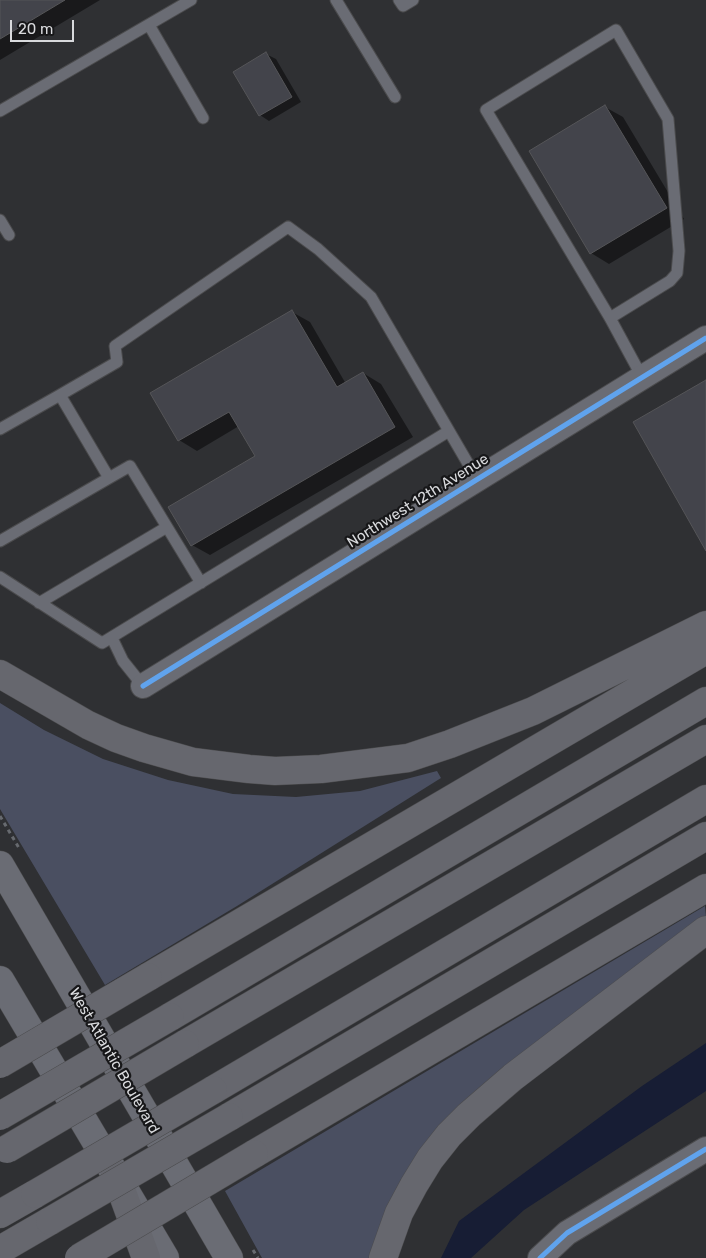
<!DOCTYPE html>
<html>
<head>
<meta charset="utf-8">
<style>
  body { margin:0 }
  #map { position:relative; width:706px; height:1258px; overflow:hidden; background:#2f3033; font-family:Rubik,sans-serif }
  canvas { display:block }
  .scale { position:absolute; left:10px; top:20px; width:64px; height:22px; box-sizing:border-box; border:2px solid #d9dadd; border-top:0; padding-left:6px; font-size:15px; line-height:18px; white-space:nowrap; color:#d9dadd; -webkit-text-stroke:4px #171719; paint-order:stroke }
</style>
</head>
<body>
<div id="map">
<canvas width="706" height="1258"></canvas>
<div class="scale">20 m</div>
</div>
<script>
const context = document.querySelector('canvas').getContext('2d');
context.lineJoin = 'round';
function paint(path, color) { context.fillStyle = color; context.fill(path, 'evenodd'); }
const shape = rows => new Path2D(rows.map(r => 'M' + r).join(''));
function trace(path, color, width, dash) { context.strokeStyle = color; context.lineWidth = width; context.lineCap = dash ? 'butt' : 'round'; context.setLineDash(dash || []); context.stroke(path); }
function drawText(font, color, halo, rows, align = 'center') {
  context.font = font + ' Rubik,sans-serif'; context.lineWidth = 4.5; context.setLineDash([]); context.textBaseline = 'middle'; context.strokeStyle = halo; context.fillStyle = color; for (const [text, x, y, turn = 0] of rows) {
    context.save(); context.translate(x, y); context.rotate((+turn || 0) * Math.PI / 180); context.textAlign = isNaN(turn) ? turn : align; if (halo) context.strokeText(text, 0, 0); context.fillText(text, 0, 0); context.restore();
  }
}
paint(shape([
  [0,703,44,730,103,759,168,780,233,794,296,797,360,791,437,771,441,778,237,906,105,985,0,809],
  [705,906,706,917,509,1067,371,1252,369,1258,262,1258,225,1191]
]), '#4a4f61');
paint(shape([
  [706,1043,706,1091,524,1210,471,1258,441,1258,459,1221,642,1086]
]), '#171d34');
paint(shape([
  [0,0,100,0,0,60],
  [266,54,276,59,301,102,269,121,260,115],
  [605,107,623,117,684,219,609,264,591,253],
  [292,312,310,322,346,384,363,373,381,384,413,437,210,555,192,545,257,457,239,426,197,451,179,440]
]), '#0007');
const building = shape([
  [0,0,65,0,0,39,0,0],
  [266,52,292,97,259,116,233,72,266,52],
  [605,105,667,208,590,254,529,151,605,105],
  [292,310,337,387,363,372,395,427,191,546,168,507,255,456,229,412,178,441,150,393,292,310],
  [706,380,706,551,633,422,706,380]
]);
paint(building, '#43444b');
trace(building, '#555558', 1);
const service = shape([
  [336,0,395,97],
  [399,0,403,6,413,0],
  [149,25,203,118],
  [0,111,191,0],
  [0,220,9,235],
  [610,318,670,281,677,273,679,251,668,119,616,30,486,110,610,318,642,377],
  [60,395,117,362,115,346,288,227,318,249,371,297,477,479],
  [0,429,60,395,109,478,0,541],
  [109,478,130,466,201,583],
  [0,577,102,643,449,431],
  [39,603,167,527],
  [112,638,123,661,143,686]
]);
const minor = shape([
  [143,686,706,338],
  [540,1258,567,1233,706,1149]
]);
const primary = shape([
  [0,865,229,1258],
  [0,980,165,1258]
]);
const motorway = shape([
  [0,674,88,725,116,738,144,748,193,762,249,769,275,771,321,769,408,758,450,744,533,711,706,625],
  [148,977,706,650],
  [170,1017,706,701],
  [185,1044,706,739],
  [213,1090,706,799],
  [229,1117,706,836],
  [254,1154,706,888],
  [115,1173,146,1258],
  [0,1214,35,1194],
  [0,1250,50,1221],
  [383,1258,399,1213,414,1185,430,1159,449,1135,469,1115,513,1077,706,930]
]);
trace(service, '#4b4b4d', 13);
trace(minor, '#4b4b4d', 26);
trace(primary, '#4b4b4d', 29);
trace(motorway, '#4b4b4d', 29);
trace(shape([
  [0,816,19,848],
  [253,1250,258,1258]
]), '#676a6f', 3, [4, 4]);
trace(service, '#6a6c74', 11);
trace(minor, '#6a6c74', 24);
trace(primary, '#6a6c74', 28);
trace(motorway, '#66676e', 28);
const motorwayBridge = shape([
  [0,1064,148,977],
  [0,1116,170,1017],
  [7,1149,185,1044],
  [35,1194,213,1090],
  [50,1221,229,1117],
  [79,1258,254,1154]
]);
trace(motorwayBridge, '#4b4b4d', 29, []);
trace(motorwayBridge, '#66676e', 28);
trace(shape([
  [143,686,706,338],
  [540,1258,567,1233,706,1149]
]), '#60a3ed', 5);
drawText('15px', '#d9dadd', '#171719', [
  ["Northwest 12th Avenue",418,501,-32],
  ["West Atlantic Boulevard",114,1061,60]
]);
</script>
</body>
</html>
